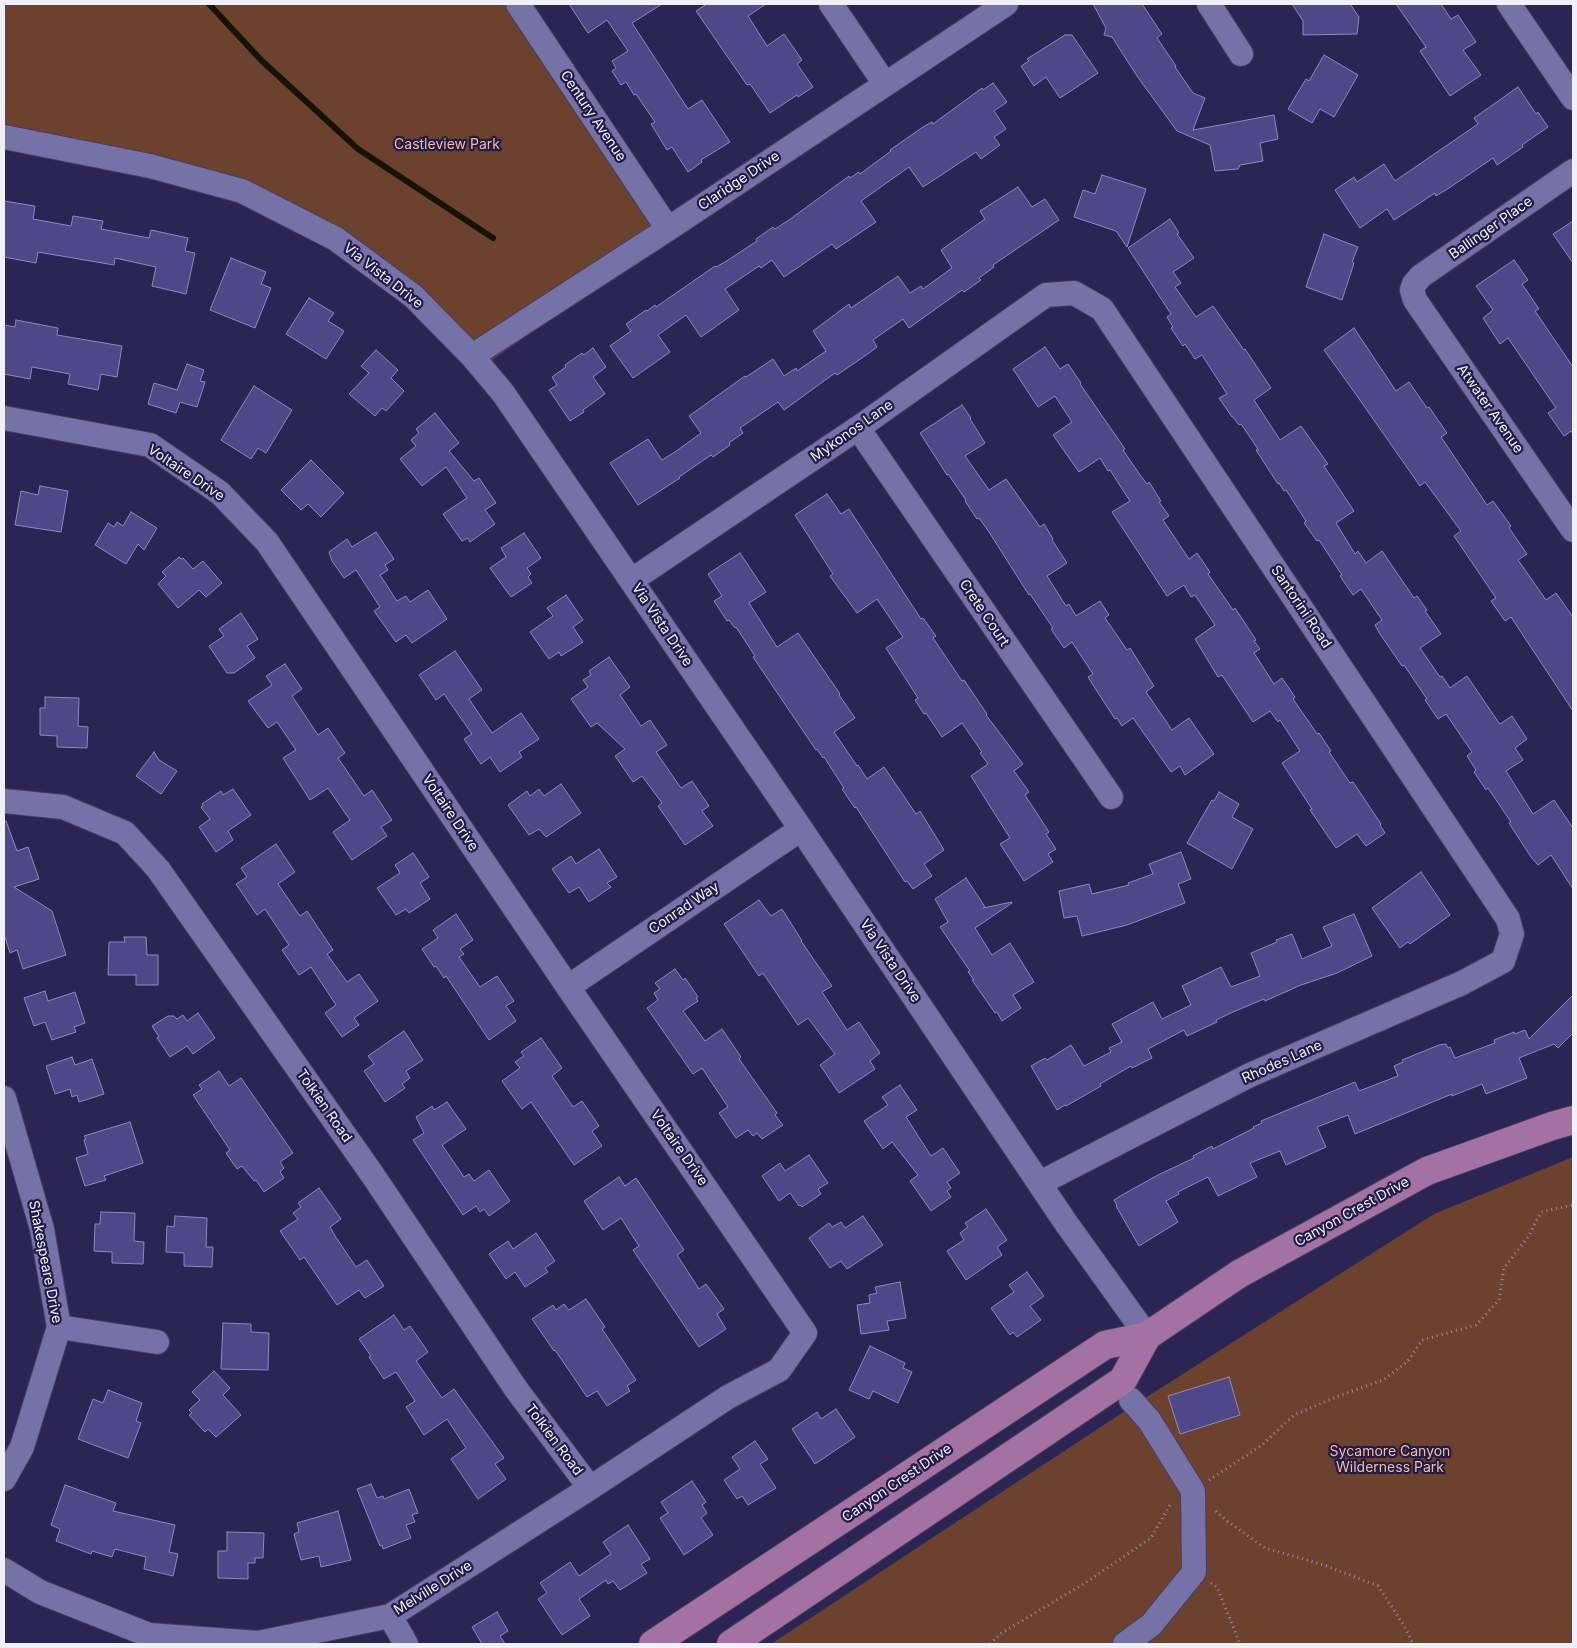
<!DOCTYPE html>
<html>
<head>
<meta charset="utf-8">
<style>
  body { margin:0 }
  #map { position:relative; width:1577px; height:1648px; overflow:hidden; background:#2b2553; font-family:Inter,sans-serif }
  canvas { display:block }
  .frame { position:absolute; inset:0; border:5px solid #f0f0fc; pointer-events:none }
</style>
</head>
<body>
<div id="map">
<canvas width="1577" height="1648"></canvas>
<div class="frame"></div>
</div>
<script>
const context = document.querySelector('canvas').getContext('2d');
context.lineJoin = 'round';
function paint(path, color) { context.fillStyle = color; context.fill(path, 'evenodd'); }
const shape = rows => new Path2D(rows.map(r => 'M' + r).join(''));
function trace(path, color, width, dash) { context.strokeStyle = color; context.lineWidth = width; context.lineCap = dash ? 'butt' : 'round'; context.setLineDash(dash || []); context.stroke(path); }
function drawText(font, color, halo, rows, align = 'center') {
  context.font = font + ' Inter,sans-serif'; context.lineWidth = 4.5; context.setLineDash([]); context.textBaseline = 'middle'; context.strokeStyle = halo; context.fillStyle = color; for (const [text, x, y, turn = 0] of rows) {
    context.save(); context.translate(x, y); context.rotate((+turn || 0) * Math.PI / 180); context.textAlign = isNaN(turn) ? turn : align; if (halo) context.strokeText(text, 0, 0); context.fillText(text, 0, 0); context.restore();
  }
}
paint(shape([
  [4,4,523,4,677,232,482,367,475,356,279,207,4,143],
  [1573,1157,1573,1644,771,1644,1131,1407,1434,1214]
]), '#6c422e');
trace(shape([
  [209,4,261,60,358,149,493,238]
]), '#161400', 6);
const building = shape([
  [569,4,662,4,632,23,688,109,702,100,730,142,701,160,702,162,688,172,672,147,667,150,651,124,655,122,636,94,634,95,626,82,621,85,612,71,616,68,612,61,628,51,607,20,588,33,569,4],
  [707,4,766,4,748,16,767,46,784,34,802,60,797,64,813,87,798,97,797,95,770,113,750,84,747,85,696,11,707,4],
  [1093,4,1142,4,1162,34,1157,38,1176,66,1175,67,1193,93,1205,98,1193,130,1274,115,1278,139,1260,143,1263,161,1240,165,1238,169,1215,171,1210,145,1177,131,1137,76,1112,37,1104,35,1106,28,1093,4],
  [1292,4,1350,4,1359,17,1357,34,1303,35,1303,21,1292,4],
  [1396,4,1441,4,1451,19,1458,15,1476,42,1463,50,1481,75,1450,96,1420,51,1426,47,1396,4],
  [1065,35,1072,35,1098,73,1060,98,1046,77,1034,86,1021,66,1029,61,1027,59,1065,35],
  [1324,55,1358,75,1334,117,1320,109,1312,123,1288,109,1306,79,1309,81,1324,55],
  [993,83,1007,102,994,111,1006,129,994,137,1000,145,981,159,976,152,923,187,909,167,861,201,876,222,836,249,832,244,784,277,772,260,761,268,759,266,725,289,739,310,701,337,686,315,658,335,670,352,633,378,610,346,631,331,626,324,646,310,647,311,655,305,656,307,715,266,716,267,725,262,757,241,756,239,773,227,775,229,789,220,849,176,850,178,859,172,860,174,891,151,890,150,923,127,932,122,933,124,982,88,983,90,993,83],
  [1518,87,1536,114,1538,112,1548,127,1522,145,1523,147,1497,165,1493,158,1449,188,1436,196,1435,193,1394,220,1387,209,1360,228,1335,190,1354,177,1357,182,1384,164,1395,181,1478,124,1474,118,1518,87],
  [1102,175,1146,189,1127,247,1116,231,1074,217,1083,190,1095,194,1102,175],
  [1018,187,1032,207,1045,199,1059,220,993,265,994,267,979,278,981,280,964,292,962,290,909,328,903,319,873,340,877,347,869,353,837,375,835,373,784,410,778,402,740,428,743,433,729,443,730,445,713,457,711,455,679,477,680,478,638,505,610,463,648,439,662,460,675,452,701,433,689,416,745,376,746,377,773,359,784,376,796,368,797,371,826,351,813,331,849,304,851,308,898,276,910,293,921,286,923,289,952,268,941,250,985,219,980,211,1018,187],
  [4,201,35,206,33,219,71,226,73,216,103,221,101,229,149,238,151,230,188,238,185,251,195,253,186,294,152,286,156,267,115,258,114,265,38,252,36,263,4,257,4,201],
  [1170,219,1179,233,1177,234,1194,258,1173,272,1181,283,1175,287,1196,317,1213,306,1244,350,1245,349,1271,388,1254,400,1280,440,1301,426,1318,450,1328,464,1324,466,1354,511,1336,523,1355,554,1358,551,1366,563,1382,551,1414,598,1417,596,1427,610,1425,611,1441,634,1420,648,1440,677,1442,676,1450,688,1467,676,1499,723,1500,724,1512,716,1527,739,1515,748,1523,760,1506,771,1533,814,1554,800,1573,828,1573,889,1551,855,1538,865,1531,857,1509,823,1511,822,1488,788,1486,790,1474,772,1476,770,1467,756,1472,752,1446,714,1438,719,1425,700,1427,699,1404,665,1402,666,1380,634,1375,625,1382,620,1361,589,1353,595,1340,576,1342,575,1319,540,1317,541,1304,523,1306,521,1286,490,1284,491,1279,483,1278,484,1256,450,1258,449,1241,424,1239,425,1233,417,1232,417,1219,398,1227,394,1202,355,1195,359,1185,344,1183,346,1171,328,1173,327,1167,317,1171,314,1128,248,1170,219],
  [1573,221,1573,263,1553,234,1573,221],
  [1324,234,1358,247,1352,262,1354,263,1342,300,1306,287,1324,234],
  [231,258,266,272,261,284,271,288,255,328,210,310,231,258],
  [1514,260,1528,280,1522,284,1539,309,1535,311,1573,367,1573,434,1571,431,1564,436,1548,413,1556,408,1508,338,1500,344,1483,318,1493,310,1476,286,1514,260],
  [309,298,334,313,328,321,344,331,326,359,286,334,309,298],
  [16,320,58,328,57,335,122,346,117,377,101,374,98,390,68,384,70,374,32,367,30,379,4,374,4,325,15,327,16,320],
  [1354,328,1396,391,1409,382,1427,408,1429,407,1447,433,1441,437,1487,505,1493,501,1511,526,1509,528,1527,554,1518,560,1546,600,1556,593,1573,617,1573,711,1511,617,1505,621,1491,601,1496,598,1454,536,1461,531,1425,482,1420,486,1355,393,1324,350,1354,328],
  [1045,347,1060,369,1068,364,1081,383,1080,384,1125,449,1123,450,1140,475,1147,484,1149,482,1161,501,1159,502,1169,516,1163,520,1189,559,1197,553,1210,572,1208,574,1226,600,1233,610,1235,608,1256,640,1254,641,1260,649,1254,653,1274,684,1282,678,1295,697,1293,699,1311,725,1317,734,1319,733,1331,751,1329,752,1350,783,1353,782,1381,824,1380,825,1385,833,1366,846,1357,834,1336,848,1310,810,1312,809,1282,763,1300,751,1280,720,1278,722,1270,711,1253,722,1222,675,1218,677,1195,639,1215,625,1195,595,1191,597,1184,585,1167,596,1112,512,1130,501,1110,470,1108,471,1100,458,1079,472,1053,435,1072,422,1055,396,1038,407,1013,369,1045,347],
  [593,348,606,367,593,377,605,394,583,410,584,412,570,421,549,390,557,385,552,377,566,367,565,365,582,353,584,355,593,348],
  [376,350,398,370,391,378,404,391,386,411,382,408,375,416,349,394,369,373,361,366,376,350],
  [187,364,204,370,200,381,205,382,197,407,180,402,176,413,148,404,154,383,177,390,187,364],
  [254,386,292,410,266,453,258,448,251,459,221,440,254,386],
  [962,405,971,418,970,419,985,443,965,456,989,490,1006,479,1040,527,1044,524,1053,539,1052,540,1067,563,1047,576,1066,606,1069,604,1076,616,1100,601,1109,615,1105,618,1127,650,1130,648,1154,686,1146,692,1172,730,1189,718,1214,754,1185,775,1180,766,1171,772,1133,718,1122,726,1117,718,1115,719,1093,685,1088,677,1093,674,1072,642,1064,648,1051,629,1053,628,1030,594,1029,595,989,532,979,518,977,519,965,501,966,500,948,474,947,475,920,433,962,405],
  [435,413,459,443,449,451,474,481,479,478,496,503,485,510,495,524,470,542,468,538,462,541,443,514,467,498,446,467,422,486,400,459,416,446,411,440,419,433,416,429,435,413],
  [311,460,344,493,321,517,308,504,301,510,281,490,311,460],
  [40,486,68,491,61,532,15,525,21,491,38,495,40,486],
  [827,494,841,514,849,509,921,619,923,618,936,636,933,638,962,681,964,680,987,714,986,715,1023,764,1014,771,1029,792,1025,795,1049,832,1046,834,1056,849,1048,854,1053,862,1024,881,1000,844,1010,838,971,776,988,764,980,753,982,752,962,723,942,737,926,713,924,714,915,700,918,698,886,648,903,637,877,599,857,613,830,576,833,574,795,515,827,494],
  [131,512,157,528,144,550,138,544,126,564,95,545,108,523,114,527,117,522,123,526,131,512],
  [376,532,394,559,385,565,388,570,380,575,397,601,406,596,410,602,428,590,447,619,412,643,406,635,396,642,374,611,380,607,356,570,344,578,332,561,329,552,347,539,352,547,376,532],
  [524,533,541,558,527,568,531,574,528,577,532,583,511,597,490,568,506,557,501,548,524,533],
  [740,553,766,592,749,603,777,647,798,633,840,694,839,695,855,718,834,732,857,766,858,765,867,779,884,767,916,814,920,811,944,850,924,864,932,876,913,889,907,881,905,882,856,807,855,808,842,789,844,788,824,757,823,758,817,749,816,750,753,657,755,656,736,627,735,628,729,620,727,621,714,601,722,596,708,574,740,553],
  [179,557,181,559,183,558,193,569,203,561,222,583,206,597,199,590,178,608,158,584,166,576,162,572,179,557],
  [566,595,583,620,573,627,583,642,561,656,559,652,549,659,530,632,553,616,547,608,566,595],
  [241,613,258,639,247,646,255,658,234,673,227,673,209,646,224,636,219,629,241,613],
  [455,651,482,690,469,699,492,733,521,713,539,739,519,752,522,757,500,772,490,757,481,764,464,739,472,734,444,694,436,700,419,675,455,651],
  [609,657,630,687,620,695,641,726,650,720,667,745,656,752,681,788,692,781,709,806,702,811,713,826,685,845,658,806,662,803,642,776,633,782,615,756,625,749,597,723,591,727,571,699,588,687,583,680,591,675,589,671,609,657],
  [285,664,302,689,292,696,318,735,328,728,345,753,338,758,364,796,372,790,392,820,381,827,387,836,352,860,333,832,350,820,328,788,310,800,283,758,296,750,277,722,268,728,248,701,272,685,266,676,285,664],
  [45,697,79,698,78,726,88,727,87,748,57,747,57,736,40,735,40,708,45,708,45,697],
  [154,752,159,760,177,771,161,794,136,776,154,752],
  [561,784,581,813,546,837,539,829,529,835,508,805,527,791,530,796,539,789,544,796,561,784],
  [233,789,251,815,228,831,233,840,216,852,199,827,210,819,201,807,203,806,202,804,221,791,223,795,233,789],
  [1219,792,1239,804,1232,817,1253,829,1232,869,1187,843,1212,800,1214,801,1219,792],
  [4,821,6,821,17,851,28,847,39,879,14,887,52,911,66,955,23,969,17,950,10,953,4,934,4,821],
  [276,844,295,872,278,884,300,916,307,911,333,950,327,954,347,982,359,974,378,1001,354,1018,359,1025,342,1037,325,1013,336,1005,311,967,299,975,282,950,289,945,265,909,257,915,236,884,247,877,241,868,276,844],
  [599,849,617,877,607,883,611,887,589,902,579,887,569,893,552,869,571,856,576,864,599,849],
  [1181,852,1191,879,1178,884,1185,903,1127,925,1082,936,1077,916,1064,918,1059,891,1089,884,1092,894,1129,885,1128,883,1153,874,1149,864,1181,852],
  [413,853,429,877,420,883,430,899,409,913,406,909,396,915,377,888,400,873,395,865,413,853],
  [1421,872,1450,915,1410,944,1408,942,1400,948,1372,908,1421,872],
  [966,878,985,907,983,908,1012,902,1012,903,975,928,992,955,1010,943,1034,982,1013,995,1021,1008,1002,1021,997,1012,995,1013,972,980,974,980,968,972,970,971,940,927,948,922,935,899,966,878],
  [759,900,771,916,782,909,802,941,801,941,832,986,822,992,847,1030,859,1022,880,1053,870,1061,875,1069,839,1093,820,1065,835,1054,808,1018,798,1025,763,973,759,976,724,924,759,900],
  [456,914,473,940,460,949,464,954,459,957,480,987,497,976,514,1001,506,1006,516,1021,489,1040,446,976,444,978,436,966,434,967,422,949,438,938,433,930,456,914],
  [1354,914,1372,956,1337,973,1301,985,1265,1001,1264,999,1233,1012,1216,1020,1217,1022,1187,1036,1184,1030,1148,1049,1152,1058,1132,1068,1131,1066,1100,1084,1101,1086,1066,1106,1065,1105,1057,1110,1031,1066,1045,1058,1047,1060,1071,1045,1084,1066,1111,1052,1109,1048,1122,1042,1112,1024,1153,1002,1162,1019,1191,1005,1182,986,1221,967,1231,987,1260,976,1251,953,1277,942,1276,940,1292,934,1302,959,1332,946,1323,927,1354,914],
  [124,937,146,937,147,955,158,955,158,985,136,985,136,975,108,975,109,942,125,942,124,937],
  [675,969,683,980,685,978,698,997,696,998,698,1001,683,1011,705,1041,722,1029,741,1057,739,1059,777,1113,775,1115,783,1125,762,1139,757,1133,753,1136,748,1130,736,1138,719,1113,728,1107,702,1068,693,1074,647,1008,658,1000,654,993,660,989,655,983,675,969],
  [45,991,48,1001,75,992,85,1023,74,1027,76,1032,52,1040,45,1022,34,1026,24,998,45,991],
  [1573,995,1573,1033,1558,1048,1554,1044,1519,1058,1527,1078,1486,1094,1482,1084,1452,1096,1452,1094,1355,1134,1348,1115,1317,1127,1326,1147,1286,1165,1280,1151,1250,1163,1257,1177,1218,1196,1208,1177,1178,1192,1179,1194,1166,1201,1178,1222,1139,1246,1116,1206,1117,1205,1114,1200,1122,1195,1158,1175,1194,1158,1193,1156,1212,1146,1213,1149,1254,1128,1253,1127,1262,1123,1261,1121,1355,1082,1359,1091,1398,1076,1394,1066,1403,1062,1402,1060,1439,1045,1446,1044,1448,1048,1450,1047,1455,1058,1495,1043,1494,1040,1514,1032,1515,1034,1525,1030,1529,1039,1573,995],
  [198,1013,215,1038,193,1054,187,1046,170,1057,157,1038,159,1037,152,1026,168,1016,174,1016,177,1019,183,1015,187,1021,198,1013],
  [404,1031,423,1060,406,1071,410,1078,402,1084,405,1088,385,1102,364,1071,374,1064,368,1056,404,1031],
  [541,1038,562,1068,552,1076,573,1107,582,1101,599,1126,592,1131,602,1146,574,1165,531,1102,522,1109,502,1081,520,1068,515,1062,524,1056,521,1052,541,1038],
  [72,1057,75,1065,92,1059,104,1094,79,1102,77,1095,72,1097,70,1089,55,1094,46,1066,72,1057],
  [219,1071,229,1086,241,1078,293,1153,280,1162,284,1168,280,1172,284,1178,264,1192,256,1180,254,1181,242,1166,237,1169,226,1153,230,1150,193,1095,202,1089,199,1085,219,1071],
  [900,1085,917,1110,906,1117,931,1156,943,1148,960,1173,947,1182,951,1188,947,1191,951,1197,931,1211,910,1181,918,1175,892,1142,883,1149,864,1121,888,1105,882,1097,900,1085],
  [447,1102,466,1129,442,1145,464,1177,469,1174,474,1181,489,1170,510,1201,489,1216,484,1209,480,1212,476,1206,463,1215,413,1140,424,1133,416,1117,432,1106,434,1110,447,1102],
  [130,1122,143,1163,104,1176,106,1180,85,1186,76,1158,88,1154,84,1140,86,1139,84,1136,130,1122],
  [809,1155,828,1183,818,1189,821,1194,802,1207,800,1205,799,1206,790,1193,779,1201,762,1176,780,1163,785,1171,809,1155],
  [619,1177,625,1186,636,1178,684,1250,677,1255,699,1289,706,1284,724,1309,717,1314,726,1329,699,1347,633,1250,639,1246,621,1218,603,1230,584,1201,619,1177],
  [319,1188,341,1219,330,1227,335,1236,356,1267,367,1260,384,1286,365,1298,359,1290,337,1305,304,1257,300,1260,280,1231,298,1219,293,1213,301,1207,298,1203,319,1188],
  [986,1209,1007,1240,997,1247,1002,1255,966,1280,947,1251,964,1240,960,1233,968,1227,965,1223,986,1209],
  [101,1212,135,1213,134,1241,144,1242,143,1264,112,1263,112,1252,94,1251,95,1224,100,1224,101,1212],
  [175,1216,207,1218,206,1247,213,1247,212,1267,184,1266,184,1253,166,1252,167,1226,174,1227,175,1216],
  [863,1216,883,1245,847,1269,841,1261,830,1268,809,1238,829,1223,832,1227,841,1222,845,1228,863,1216],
  [536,1233,555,1261,545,1268,548,1272,525,1287,515,1272,506,1279,489,1254,508,1241,513,1249,536,1233],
  [1027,1272,1044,1296,1030,1306,1041,1320,1017,1337,1013,1332,1010,1335,991,1308,1014,1292,1009,1285,1027,1272],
  [900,1282,906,1318,887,1321,889,1330,861,1334,857,1305,870,1303,869,1295,877,1293,875,1287,900,1282],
  [586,1299,605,1327,602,1329,636,1380,627,1386,630,1391,607,1406,597,1391,587,1397,555,1350,554,1351,532,1319,553,1305,556,1310,564,1304,569,1310,586,1299],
  [394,1315,404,1330,410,1326,428,1352,416,1361,442,1398,454,1389,504,1458,495,1464,506,1479,478,1499,451,1459,466,1448,447,1419,424,1435,406,1407,415,1401,396,1372,384,1379,369,1357,371,1356,359,1339,394,1315],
  [223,1323,251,1324,251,1332,269,1333,268,1370,221,1369,223,1323],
  [870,1346,905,1363,903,1368,912,1372,898,1403,873,1391,869,1399,849,1390,870,1346],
  [214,1371,230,1388,223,1395,241,1415,216,1437,208,1429,205,1432,189,1415,192,1413,189,1410,200,1400,192,1392,214,1371],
  [1229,1377,1240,1415,1180,1434,1168,1396,1229,1377],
  [108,1390,142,1403,136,1421,141,1423,128,1458,78,1439,93,1399,103,1403,108,1390],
  [836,1409,855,1437,815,1464,792,1429,817,1412,821,1419,836,1409],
  [755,1441,768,1459,760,1464,776,1488,748,1505,742,1496,737,1499,724,1480,740,1469,732,1457,755,1441],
  [692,1481,706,1502,702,1505,707,1513,701,1518,713,1535,684,1555,660,1518,668,1513,661,1502,692,1481],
  [371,1484,377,1498,383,1496,384,1499,409,1489,418,1513,412,1515,415,1522,406,1525,411,1538,383,1549,382,1545,380,1546,357,1489,371,1484],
  [65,1485,116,1503,113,1511,175,1525,169,1552,178,1554,173,1576,144,1569,146,1557,115,1549,112,1557,92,1551,91,1554,56,1541,60,1529,51,1525,65,1485],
  [338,1511,351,1560,321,1567,319,1556,301,1560,294,1534,299,1532,297,1523,338,1511],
  [628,1525,650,1559,641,1564,647,1573,620,1590,613,1581,608,1584,606,1580,579,1599,590,1616,562,1635,538,1599,547,1593,540,1583,570,1562,579,1576,611,1554,603,1542,628,1525],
  [227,1532,264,1533,263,1558,255,1558,255,1563,248,1563,248,1579,218,1578,218,1551,227,1551,227,1532],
  [497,1612,508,1631,500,1636,505,1644,482,1644,472,1627,497,1612]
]);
paint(building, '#4e4888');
trace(building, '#8c8ac0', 1);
const minor = shape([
  [518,4,668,229],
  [831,4,885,84],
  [1209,4,1241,54],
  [1509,4,1573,98],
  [4,137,150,166,242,191,336,239,413,296,472,356,503,393,801,829,1066,1223,1147,1336],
  [1573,171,1421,276,1414,284,1412,290,1415,300,1573,530],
  [472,356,668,229,1006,4],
  [4,418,150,445,220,493,267,542,568,987,805,1333,779,1370,728,1397,590,1488,390,1616,258,1643,149,1635,40,1592,4,1570],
  [858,428,1111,797],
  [632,580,858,428,1046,295,1074,293,1102,309,1508,919,1512,934,1503,961,1462,983,1250,1075,1040,1183],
  [4,801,63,807,125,833,158,869,374,1177,516,1389,590,1488],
  [568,987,801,829],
  [4,1098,42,1229,59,1327,22,1447,4,1479],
  [59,1327,157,1342],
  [390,1616,406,1644],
  [1125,1644,1151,1625,1194,1572,1193,1491,1149,1420,1131,1400]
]);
const major = shape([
  [653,1644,1105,1345,1147,1336,1239,1274,1427,1171,1552,1126,1573,1120],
  [731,1644,1123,1380,1147,1336]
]);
trace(minor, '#443e62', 26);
trace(major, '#443e62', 30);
trace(shape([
  [1209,1480,1262,1445,1294,1415,1336,1397,1383,1380,1408,1361,1422,1340,1476,1325,1499,1300,1504,1268,1528,1237,1541,1212,1573,1205],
  [1216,1511,1227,1521,1265,1548,1324,1565,1378,1586,1403,1624,1413,1644],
  [1211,1583,1217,1587,1240,1644],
  [990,1644,1000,1634,1085,1583,1151,1538,1171,1503],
  [1572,1644,1573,1642]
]), '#9390ac', 3, [1, 4]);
trace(minor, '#7472a6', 24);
trace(major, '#a372a2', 28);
drawText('14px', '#f0f0fc', '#211b47', [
  ["Century Avenue",593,116,56],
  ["Claridge Drive",739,181,-34],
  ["Ballinger Place",1491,228,-35],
  ["Via Vista Drive",383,276,38],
  ["Atwater Avenue",1490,409,55],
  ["Mykonos Lane",852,431,-35],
  ["Voltaire Drive",186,473,34],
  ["Santorini Road",1301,607,56],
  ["Crete Court",984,613,56],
  ["Via Vista Drive",662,625,56],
  ["Voltaire Drive",450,813,56],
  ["Conrad Way",684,908,-34],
  ["Via Vista Drive",890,961,56],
  ["Rhodes Lane",1282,1062,-24],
  ["Tolkien Road",324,1106,55],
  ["Voltaire Drive",679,1148,55],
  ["Canyon Crest Drive",1352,1212,-29],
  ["Shakespeare Drive",45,1262,79],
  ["Tolkien Road",554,1440,53],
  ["Canyon Crest Drive",897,1483,-34],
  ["Melville Drive",433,1588,-32]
]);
drawText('14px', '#f7bb9f', '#211b47', [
  ["Castleview Park",447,145],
  ["Sycamore Canyon",1390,1452],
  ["Wilderness Park",1390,1468]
]);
</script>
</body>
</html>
